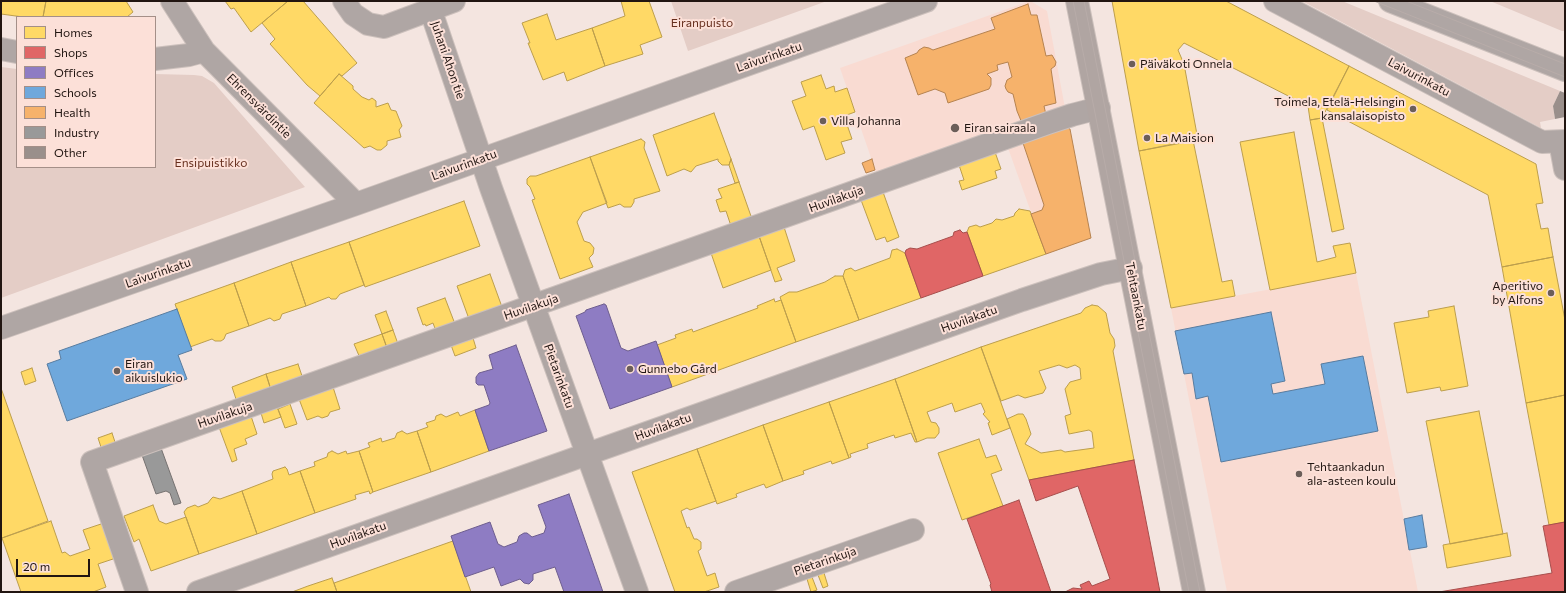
<!DOCTYPE html>
<html>
<head>
<meta charset="utf-8">
<style>
  body { margin:0 }
  #map { position:relative; width:1566px; height:593px; overflow:hidden; background:#f4e5e0; font-family:Commissioner,sans-serif }
  canvas { display:block }
  .frame { position:absolute; inset:0; border:2px solid #211511; pointer-events:none }
  .legend { position:absolute; left:16px; top:16px; width:140px; height:152px; box-sizing:border-box; background:#fce0d8; border:1px solid #a48f88; margin:0; padding:5px 7px; list-style:none; font-size:12px; color:#211511 }
  .legend li { display:flex; align-items:center; gap:8px; height:20px }
  .legend b { width:20px; border:1px solid #a48f88 }
  .scale { position:absolute; left:16px; top:559px; width:74px; height:18px; box-sizing:border-box; border:2px solid #211511; border-top:0; padding-left:5px; font-size:12px; line-height:14px; white-space:nowrap; color:#211511; -webkit-text-stroke:3px #fce0d8; paint-order:stroke }
</style>
</head>
<body>
<div id="map">
<canvas width="1566" height="593"></canvas>
<div class="frame"></div>
<ul class="legend">
<li><b style="height:11px;background:#ffd966"></b>Homes</li>
<li><b style="height:11px;background:#e06666"></b>Shops</li>
<li><b style="height:11px;background:#8e7cc3"></b>Offices</li>
<li><b style="height:11px;background:#6fa8dc"></b>Schools</li>
<li><b style="height:11px;background:#f6b26b"></b>Health</li>
<li><b style="height:11px;background:#999"></b>Industry</li>
<li><b style="height:11px;background:#9a8f8b"></b>Other</li>
</ul>
<div class="scale">20 m</div>
</div>
<script>
const context = document.querySelector('canvas').getContext('2d');
context.lineJoin = 'round';
function paint(path, color) { context.fillStyle = color; context.fill(path, 'evenodd'); }
const shape = rows => new Path2D(rows.map(r => 'M' + r).join(''));
function trace(path, color, width, dash) { context.strokeStyle = color; context.lineWidth = width; context.lineCap = dash ? 'butt' : 'round'; context.setLineDash(dash || []); context.stroke(path); }
function drawText(font, color, halo, rows, align = 'center') {
  context.font = font + ' Commissioner,sans-serif'; context.lineWidth = 4; context.setLineDash([]); context.textBaseline = 'middle'; context.strokeStyle = halo; context.fillStyle = color; for (const [text, x, y, turn = 0] of rows) {
    context.save(); context.translate(x, y); context.rotate((+turn || 0) * Math.PI / 180); context.textAlign = isNaN(turn) ? turn : align; if (halo) context.strokeText(text, 0, 0); context.fillText(text, 0, 0); context.restore();
  }
}
paint(shape([
  [1027,2,1032,2,1047,11,1065,108,1067,127,1070,129,1091,238,1046,254,1008,148,877,175,840,68],
  [1356,273,1418,592,1227,592,1171,308]
]), '#f9dbd2');
paint(shape([
  [671,1,827,1,688,51],
  [1302,1,1342,1,1560,91,1553,106,1555,119,1540,122,1541,128],
  [1490,1,1565,1,1565,31,1562,31],
  [1,67,17,69,17,167,155,167,155,74,194,75,202,76,214,83,305,187,1,298]
]), '#e4cdc6');
const homes = shape([
  [1,1,46,1,43,17,23,17,1,14,1,1],
  [46,1,126,1,133,12,127,17,43,17,46,1],
  [225,1,288,1,251,32,234,8,231,9,225,1],
  [288,1,303,1,357,63,342,76,339,74,320,96,307,85,270,44,275,39,262,23,288,1],
  [621,1,649,1,662,37,640,45,643,54,605,66,592,28,625,16,621,1],
  [1112,1,1226,1,1349,66,1322,118,1310,120,1308,106,1184,43,1178,50,1184,64,1198,140,1139,151,1112,1],
  [547,14,556,40,592,28,605,66,567,81,564,72,543,80,528,43,530,43,522,23,547,14],
  [1349,66,1536,164,1543,203,1536,204,1541,229,1548,228,1553,257,1502,267,1488,195,1327,110,1349,66],
  [339,74,353,86,353,89,362,97,369,100,372,98,376,101,376,107,388,103,391,110,396,111,402,126,399,130,401,137,387,141,387,145,381,150,377,150,370,146,364,148,314,103,339,74],
  [821,75,826,89,834,86,835,92,847,88,855,112,844,116,852,139,841,142,845,153,826,160,814,126,803,130,792,101,806,96,801,82,821,75],
  [714,113,731,159,729,165,722,165,718,161,718,159,696,166,691,172,684,169,667,176,653,135,714,113],
  [1322,118,1344,229,1332,232,1310,120,1322,118],
  [1294,132,1317,262,1336,257,1333,246,1350,243,1356,273,1270,290,1240,142,1294,132],
  [641,139,645,142,644,148,660,191,634,199,634,202,631,207,624,207,620,204,608,208,590,157,641,139],
  [1193,140,1222,282,1232,280,1235,296,1171,308,1139,151,1193,140],
  [995,152,1001,169,995,171,997,178,962,190,959,181,964,180,959,165,995,152],
  [590,157,607,203,583,212,577,222,584,241,590,243,594,248,593,254,589,258,593,267,560,279,532,200,535,199,530,187,527,184,527,179,530,176,536,176,590,157],
  [731,159,739,182,735,183,729,165,731,159],
  [739,182,752,219,731,226,726,211,720,212,716,200,722,198,718,189,739,182],
  [883,192,899,237,887,242,885,237,876,240,861,200,883,192],
  [464,201,480,246,365,287,349,242,464,201],
  [1019,209,1030,211,1046,254,983,276,967,232,969,227,976,225,980,227,992,223,996,219,1002,220,1014,216,1015,213,1019,209],
  [784,227,795,261,777,268,782,280,775,282,759,236,784,227],
  [759,236,771,270,723,288,711,253,759,236],
  [349,242,364,285,340,294,336,299,331,299,329,297,306,306,291,262,349,242],
  [897,249,905,253,921,298,859,320,843,276,845,270,851,268,855,271,890,258,892,250,897,249],
  [1553,257,1565,320,1565,395,1526,403,1502,267,1553,257],
  [291,262,306,306,282,314,280,319,274,321,270,318,249,326,234,283,291,262],
  [490,274,502,307,469,319,457,286,490,274],
  [835,276,843,276,859,320,796,342,780,297,789,292,797,292,825,282,835,276],
  [234,283,249,326,226,334,224,339,221,341,215,341,212,339,190,347,175,304,234,283],
  [445,298,455,324,436,331,433,323,426,326,425,324,423,325,417,308,445,298],
  [774,299,775,302,781,300,796,342,672,387,657,345,676,338,675,335,692,329,693,332,758,308,757,306,774,299],
  [1092,305,1098,306,1106,313,1110,333,1114,339,1115,346,1113,351,1134,460,1029,480,1007,419,1018,414,1023,414,1026,419,1031,434,1025,444,1041,453,1061,450,1065,452,1094,448,1092,432,1089,430,1069,434,1065,416,1071,414,1065,389,1070,382,1081,379,1080,368,1075,365,1067,368,1059,365,1039,371,1046,388,1043,393,1025,398,1018,395,1001,401,981,347,1081,313,1085,308,1092,305],
  [1454,306,1468,386,1441,391,1440,387,1407,393,1394,323,1429,317,1428,311,1454,306],
  [386,311,393,330,382,334,375,315,386,311],
  [393,330,398,344,387,348,382,334,393,330],
  [382,334,387,348,360,358,354,344,382,334],
  [473,338,476,348,455,356,451,345,473,338],
  [981,347,1010,428,992,435,988,423,990,422,983,414,985,412,981,403,955,412,952,403,927,412,931,422,936,423,939,428,939,433,935,438,927,438,917,442,895,379,981,347],
  [298,364,303,379,271,390,266,374,298,364],
  [32,368,36,381,25,385,21,372,32,368],
  [266,374,271,390,237,402,232,387,266,374],
  [895,379,917,442,915,442,911,433,895,438,894,435,867,444,868,448,850,454,851,457,849,458,829,402,895,379],
  [333,387,340,409,330,412,328,416,322,418,318,416,307,420,299,399,333,387],
  [1,388,48,521,2,538,1,535,1,388],
  [1565,395,1565,522,1549,525,1526,403,1565,395],
  [829,402,849,458,832,464,831,461,803,471,804,474,783,481,763,425,829,402],
  [290,404,297,424,285,428,278,409,290,404],
  [277,407,281,417,264,423,261,413,277,407],
  [475,410,489,451,431,472,417,431,428,427,426,423,435,420,436,416,441,414,446,417,458,412,460,416,475,410],
  [1479,411,1503,534,1450,544,1426,421,1479,411],
  [251,416,257,434,245,439,247,444,234,449,237,460,232,462,219,427,251,416],
  [763,425,783,481,766,488,764,484,736,494,737,497,717,504,697,449,763,425],
  [402,431,407,434,417,431,431,472,373,492,359,451,370,447,368,443,381,438,382,442,395,438,397,433,402,431],
  [112,433,116,445,102,450,98,438,112,433],
  [979,439,986,458,996,455,1002,470,991,474,1003,506,962,520,938,453,979,439],
  [697,449,716,501,690,510,687,508,681,511,687,528,689,527,694,539,697,539,701,542,701,549,698,551,707,576,715,573,719,587,704,592,675,592,632,472,697,449],
  [332,451,338,454,346,451,347,454,359,451,373,492,370,494,369,491,355,495,356,499,315,513,300,471,315,466,314,462,327,457,328,453,332,451],
  [285,467,287,469,289,475,300,471,315,513,257,534,242,491,273,479,272,474,273,471,285,467],
  [242,491,257,534,199,554,184,512,187,508,195,505,198,507,208,503,211,499,213,497,220,499,242,491],
  [153,505,159,521,166,524,186,517,199,554,151,571,139,539,134,542,124,516,153,505],
  [51,521,62,553,65,552,70,556,90,549,83,530,104,523,116,558,98,564,106,587,93,592,21,592,2,538,51,521],
  [1507,533,1511,556,1447,568,1443,545,1507,533],
  [453,541,471,592,337,592,334,583,453,541],
  [824,573,828,586,823,588,818,575,824,573],
  [812,577,817,590,811,592,807,579,812,577],
  [332,578,337,592,292,592,308,586,332,578]
]);
paint(homes, '#ffd966');
trace(homes, '#bc9e4c', 1);
const shops = shape([
  [960,230,963,233,967,232,983,276,921,298,905,253,906,250,910,248,917,249,953,236,954,232,960,230],
  [1134,460,1160,592,1065,592,1073,588,1082,589,1080,585,1089,581,1092,586,1110,579,1078,486,1036,501,1029,480,1134,460],
  [1019,500,1051,592,1052,592,992,592,990,585,991,584,967,519,1019,500],
  [1565,522,1565,592,1439,592,1552,573,1543,526,1565,522]
]);
paint(shops, '#e06666');
trace(shops, '#a74e4c', 1);
const offices = shape([
  [604,304,606,305,621,348,628,351,656,341,672,387,610,409,576,316,585,312,586,310,604,304],
  [516,345,547,431,489,451,475,410,489,405,490,403,484,385,478,385,476,383,476,377,479,373,493,369,489,355,516,345],
  [569,494,603,592,564,592,555,567,533,574,533,580,529,584,524,583,520,579,501,586,494,567,465,577,451,536,490,522,498,544,504,547,517,542,519,536,524,533,527,533,532,537,544,533,546,527,538,505,569,494]
]);
paint(offices, '#8e7cc3');
trace(offices, '#6d5d8e', 1);
const schools = shape([
  [177,309,192,350,178,355,187,379,67,421,47,364,61,359,59,351,177,309],
  [1271,312,1285,381,1271,384,1273,394,1325,384,1321,364,1363,356,1378,431,1221,462,1208,396,1196,399,1192,373,1184,374,1175,331,1271,312],
  [1422,515,1427,547,1409,550,1404,519,1422,515]
]);
paint(schools, '#6fa8dc');
trace(schools, '#587c9f', 1);
const health = shape([
  [1028,4,1031,15,1037,15,1046,56,1052,55,1056,62,1055,66,1051,69,1056,103,1044,106,1046,115,1022,123,1017,111,1013,94,1008,92,1006,89,1005,86,1007,80,1012,77,1008,62,997,65,998,70,987,74,991,78,991,85,989,89,948,103,945,93,935,89,918,95,905,58,917,53,919,50,924,47,929,48,933,50,995,29,991,18,1028,4],
  [1067,127,1070,129,1091,238,1046,254,1031,214,1042,210,1044,205,1023,143,1067,127],
  [872,159,875,170,866,173,862,163,872,159]
]);
paint(health, '#f6b26b');
trace(health, '#b68350', 1);
const industry = shape([
  [161,448,181,503,174,505,170,493,166,491,156,494,142,455,161,448]
]);
paint(industry, '#999');
trace(industry, '#757170', 1);
paint(shape([
  [1560,91,1565,93,1565,117,1555,119,1553,106]
]), '#9a8f8b');
const street = shape([
  [172,1,204,51,356,204],
  [344,1,353,14,368,24,384,27,454,1],
  [1275,1,1542,142,1565,141],
  [1390,1,1565,70],
  [431,11,491,188,637,592],
  [1,49,17,52],
  [155,59,189,55,204,51],
  [1560,142,1565,169],
  [1,328,356,204,926,1],
  [137,592,92,462,1048,123,1072,115,1099,108],
  [198,592,1022,300,1101,274,1131,268],
  [736,592,913,530]
]);
const secondary = shape([
  [1077,1,1194,592]
]);
trace(street, '#ccc0bc', 24);
trace(secondary, '#ccc0bc', 24);
trace(street, '#afa6a4', 22);
trace(secondary, '#b0a5a2', 22);
trace(shape([
  [1073,1,1189,592],
  [1084,1,1200,592],
  [1374,1,1565,77],
  [1406,1,1565,64]
]), '#b8aca9', 1);
for (const [x, y, r, color] of [
  [1132,64,4,"#6b5e59"],
  [1413,109,4,"#6b5e59"],
  [823,121,4,"#6b5e59"],
  [955,128,5,"#6b5e59"],
  [1147,138,4,"#6b5e59"],
  [1551,293,4,"#6b5e59"],
  [630,369,4,"#6b5e59"],
  [117,371,4,"#6b5e59"],
  [1299,474,4,"#6b5e59"]
]) { const dot = new Path2D(); dot.arc(x, y, r, 0, 2 * Math.PI); context.fillStyle = color; context.fill(dot); trace(dot, '#fce0d8', 1.5); }
drawText('12px', '#672f1e', '#fce0d8', [
  ["Eiranpuisto",702,23],
  ["Ensipuistikko",211,163]
]);
drawText('12px', '#211511', '#fce0d8', [
  ["Laivurinkatu",769,57,-19],
  ["Juhani Ahon tie",448,60,71],
  ["Laivurinkatu",1419,77,28],
  ["Ehrensvärdintie",259,106,45],
  ["Laivurinkatu",464,165,-20],
  ["Huvilakuja",836,199,-20],
  ["Laivurinkatu",158,273,-19],
  ["Tehtaankatu",1136,296,79],
  ["Huvilakuja",531,307,-19],
  ["Huvilakatu",969,319,-20],
  ["Pietarinkatu",559,376,70],
  ["Huvilakuja",225,415,-19],
  ["Huvilakatu",663,427,-20],
  ["Huvilakatu",358,535,-20],
  ["Pietarinkuja",825,561,-19]
]);
drawText('12px', '#211511', '#fce0d8', [
  ["Päiväkoti Onnela",1140,64],
  ["Toimela, Etelä-Helsingin",1405,102,"right"],
  ["kansalaisopisto",1405,116,"right"],
  ["Villa Johanna",831,121],
  ["Eiran sairaala",964,128],
  ["La Maision",1155,138],
  ["Aperitivo",1543,286,"right"],
  ["by Alfons",1543,300,"right"],
  ["Eiran",125,364],
  ["aikuislukio",125,378],
  ["Gunnebo Gård",638,369],
  ["Tehtaankadun",1307,467],
  ["ala-asteen koulu",1307,481]
], 'left');
</script>
</body>
</html>
